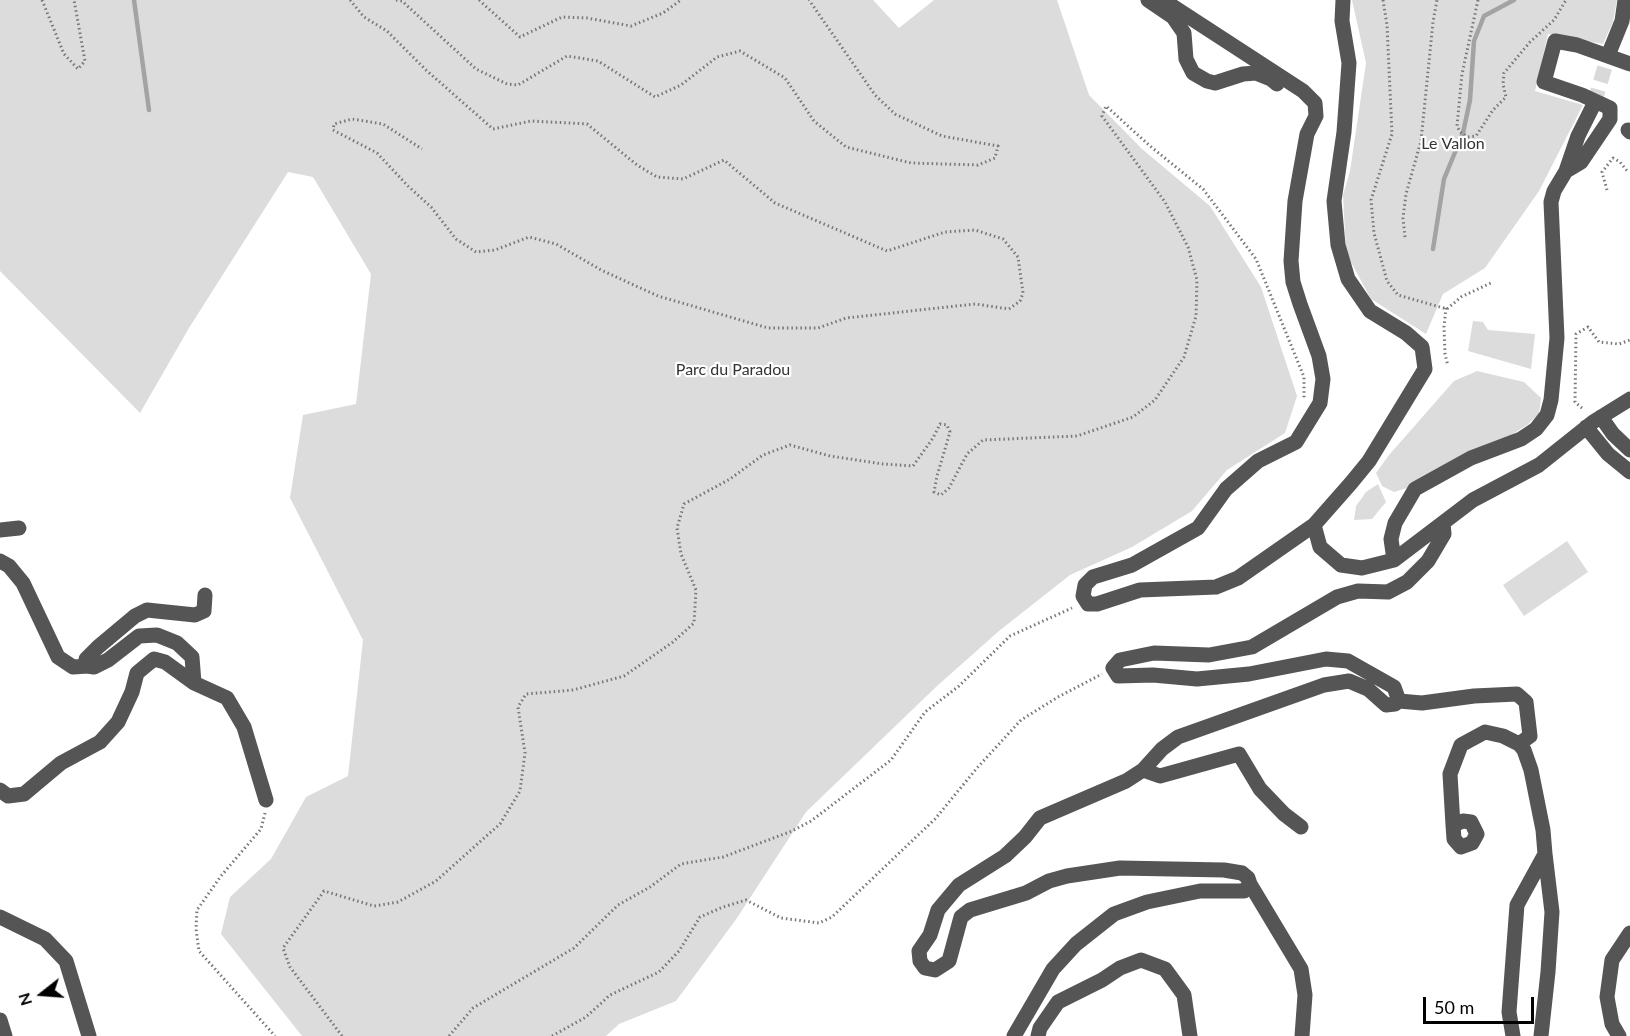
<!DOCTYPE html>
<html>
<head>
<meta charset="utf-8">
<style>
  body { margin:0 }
  #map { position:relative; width:1630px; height:1036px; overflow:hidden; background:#fff; font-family:Lato,sans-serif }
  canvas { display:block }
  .north { position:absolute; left:12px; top:964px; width:60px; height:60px; -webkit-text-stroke:4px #fff; paint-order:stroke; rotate:253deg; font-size:16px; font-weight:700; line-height:24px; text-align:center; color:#000 }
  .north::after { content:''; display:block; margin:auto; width:21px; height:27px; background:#000; clip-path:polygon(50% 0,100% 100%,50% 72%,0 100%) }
  .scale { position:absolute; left:1423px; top:997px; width:111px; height:27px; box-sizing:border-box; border:3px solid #000; border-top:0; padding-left:8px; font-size:18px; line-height:21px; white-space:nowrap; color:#000; -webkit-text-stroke:4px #fff; paint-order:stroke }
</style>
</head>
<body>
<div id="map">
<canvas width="1630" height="1036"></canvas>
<div class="north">N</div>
<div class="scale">50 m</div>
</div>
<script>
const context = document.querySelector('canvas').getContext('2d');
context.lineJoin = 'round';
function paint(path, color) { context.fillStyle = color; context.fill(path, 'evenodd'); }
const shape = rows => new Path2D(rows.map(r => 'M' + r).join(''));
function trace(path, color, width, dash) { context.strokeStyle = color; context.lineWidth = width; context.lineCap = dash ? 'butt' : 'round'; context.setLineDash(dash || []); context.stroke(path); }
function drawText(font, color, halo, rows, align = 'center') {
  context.font = font + ' Lato,sans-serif'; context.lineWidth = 4.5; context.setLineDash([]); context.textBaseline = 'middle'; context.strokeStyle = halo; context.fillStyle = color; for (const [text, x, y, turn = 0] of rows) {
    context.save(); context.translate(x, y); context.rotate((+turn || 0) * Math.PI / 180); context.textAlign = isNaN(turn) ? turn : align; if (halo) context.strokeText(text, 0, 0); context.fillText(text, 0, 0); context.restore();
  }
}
paint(shape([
  [0,0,873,0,899,28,934,0,1057,0,1089,95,1142,149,1210,206,1261,287,1297,396,1285,433,1227,470,1192,511,1132,547,1070,575,999,631,937,686,806,812,737,918,676,1001,619,1024,606,1036,302,1036,221,934,230,897,271,859,306,797,348,776,363,640,290,498,303,415,356,404,371,274,313,177,288,172,189,328,140,413,0,271],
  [1352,0,1617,0,1613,22,1603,44,1548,34,1535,91,1583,105,1539,191,1485,268,1443,294,1426,334,1371,299,1346,253,1343,195,1350,171,1366,63],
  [1473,321,1483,322,1488,330,1535,334,1531,369,1468,351],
  [1477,371,1524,382,1541,398,1539,414,1527,425,1508,437,1463,456,1407,488,1394,492,1382,486,1376,473,1389,455,1454,381],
  [1378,484,1386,502,1372,519,1354,520,1356,506,1366,492],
  [1567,541,1588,572,1524,616,1503,585]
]), '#dcdcdc');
trace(shape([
  [134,0,149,110],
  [1433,249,1444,179,1463,133,1470,100,1474,41,1484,16,1514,0]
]), '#a3a3a3', 4.5);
trace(shape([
  [1594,104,1609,53]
]), '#d9d9d9', 15, [15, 8]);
trace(shape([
  [42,0,64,54,78,69,85,61,74,0],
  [350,0,364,17,387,31,426,70,493,129,531,121,587,124,637,165,657,177,683,179,724,160,775,203,887,251,945,232,975,230,1003,239,1018,257,1023,293,1020,301,1009,309,975,304,846,318,818,328,768,328,658,296,601,270,556,244,529,237,495,250,476,252,456,239,431,207,408,186,377,153,333,130,334,124,352,119,383,124,422,149],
  [396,0,402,1,476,69,507,84,518,85,567,56,598,61,655,97,681,85,717,57,740,51,785,78,814,121,846,147,911,163,978,165,995,158,998,146,942,136,895,114,875,95,809,0],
  [479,0,520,37,562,17,587,18,631,26,663,13,681,0],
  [1383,0,1387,25,1392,134,1371,200,1374,233,1387,281,1398,295,1447,309,1461,297,1493,282],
  [1478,0,1462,74,1457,126,1460,132,1468,137,1476,136,1493,110,1506,97,1503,84,1504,73,1530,42,1554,20,1566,0],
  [1607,190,1602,172,1613,158,1620,162,1628,172],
  [1405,237,1403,218,1406,194,1421,141,1433,22,1437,0],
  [1446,308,1444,327,1445,354,1448,366],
  [1582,408,1575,402,1576,334,1588,327,1599,342,1619,344,1630,340],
  [265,813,261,829,221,876,197,910,196,929,199,951,275,1036],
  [342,1036,290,967,283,948,324,891,374,906,398,902,436,881,500,824,520,791,525,753,518,707,526,694,573,690,624,676,673,642,694,623,696,590,681,554,677,528,684,504,730,479,763,455,790,445,830,456,883,464,913,466,933,438,940,424,947,425,950,432,937,476,934,492,941,495,949,488,967,454,983,440,1077,436,1133,417,1155,400,1184,357,1196,316,1197,280,1188,247,1165,202,1102,116,1106,106,1150,146,1203,189,1256,259,1304,377,1304,400],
  [449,1036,473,1008,574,948,618,905,650,887,681,864,723,857,792,831,811,821,891,760,925,712,959,686,1010,636,1072,608],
  [552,1036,586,1017,610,995,659,972,679,951,700,917,723,907,746,900,781,918,819,923,832,917,935,819,977,768,1021,720,1058,697,1102,674]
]), '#777', 3, [1.5, 3]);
trace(shape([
  [1148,0,1173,17,1184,33,1186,59,1193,73,1207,81,1215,83,1243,74,1256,73,1271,79,1277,84],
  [1163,0,1303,91,1315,103,1316,116,1307,134,1295,201,1291,261,1293,282,1300,304,1319,356,1323,379,1320,403,1296,442,1258,461,1226,489,1198,528,1132,565,1093,577,1085,585,1083,596,1088,604,1097,604,1140,590,1216,587,1238,578,1314,525],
  [1343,0,1342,21,1349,63,1344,132,1334,201,1338,245,1348,279,1370,311,1406,333,1422,347,1425,369,1369,461,1351,483,1314,525,1320,547,1341,565,1362,568,1394,560,1473,500,1539,465,1593,422,1630,399],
  [1609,53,1622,21,1625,0],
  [1628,130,1630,132],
  [1566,171,1578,136,1594,104],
  [1601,417,1613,434,1630,450],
  [1586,427,1608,454,1630,472],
  [0,530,19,528],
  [1394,560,1391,539,1395,523,1415,489,1471,458,1521,439,1536,429,1547,415,1551,400,1557,338,1551,202,1554,191,1566,171,1581,162,1610,119,1610,108,1582,95,1544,82,1555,41,1577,45,1630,64],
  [0,561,9,566,23,583,58,657,73,667,87,666],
  [194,683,192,657,177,643,157,635,139,636,108,660,94,667,87,666,86,659,98,647,135,616,147,610,195,615,204,611,205,595],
  [1399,701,1422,703,1474,696,1517,694,1526,702,1530,736,1519,744],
  [1143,770,1160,776,1239,754,1260,789,1284,814,1301,827],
  [0,790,8,796,24,794,61,763,100,742,118,722,132,692,137,673,154,659,165,662,194,683,227,698,244,727,266,800],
  [1453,825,1463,821,1471,822,1477,834,1472,843,1461,847,1454,839,1453,825,1450,774,1461,745,1485,732,1503,736,1519,744,1524,750,1531,770,1543,830,1545,854,1517,905,1509,1012,1513,1036],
  [1250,884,1301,969,1305,995,1302,1036],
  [0,917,45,939,66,961,89,1036],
  [0,1020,5,1036],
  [1014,1036,1053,969,1076,944,1114,914,1147,902,1200,891,1244,891,1250,884,1248,878,1242,873,1224,870,1120,868,1067,876,1049,881,1026,893,970,910,961,917,949,961,935,970,925,968,920,961,919,951,930,935,938,910,959,885,1005,856,1025,837,1040,818,1126,781,1143,770,1162,749,1178,737,1324,685,1349,681,1368,689,1386,705,1395,704,1399,701,1394,687,1348,661,1326,659,1249,674,1197,679,1153,675,1118,676,1113,668,1120,660,1154,653,1209,655,1252,647,1337,597,1358,591,1388,592,1407,582,1428,561,1444,534,1443,523],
  [1038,1036,1040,1028,1058,1002,1102,980,1120,968,1141,960,1165,969,1184,995,1190,1036],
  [1541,1036,1548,972,1552,912,1545,854],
  [1619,1036,1612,1024,1607,997,1612,960,1630,933]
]), '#555', 15);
drawText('16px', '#333', '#fff', [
  ["Le Vallon",1453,144],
  ["Parc du Paradou",733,370]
]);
</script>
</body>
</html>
